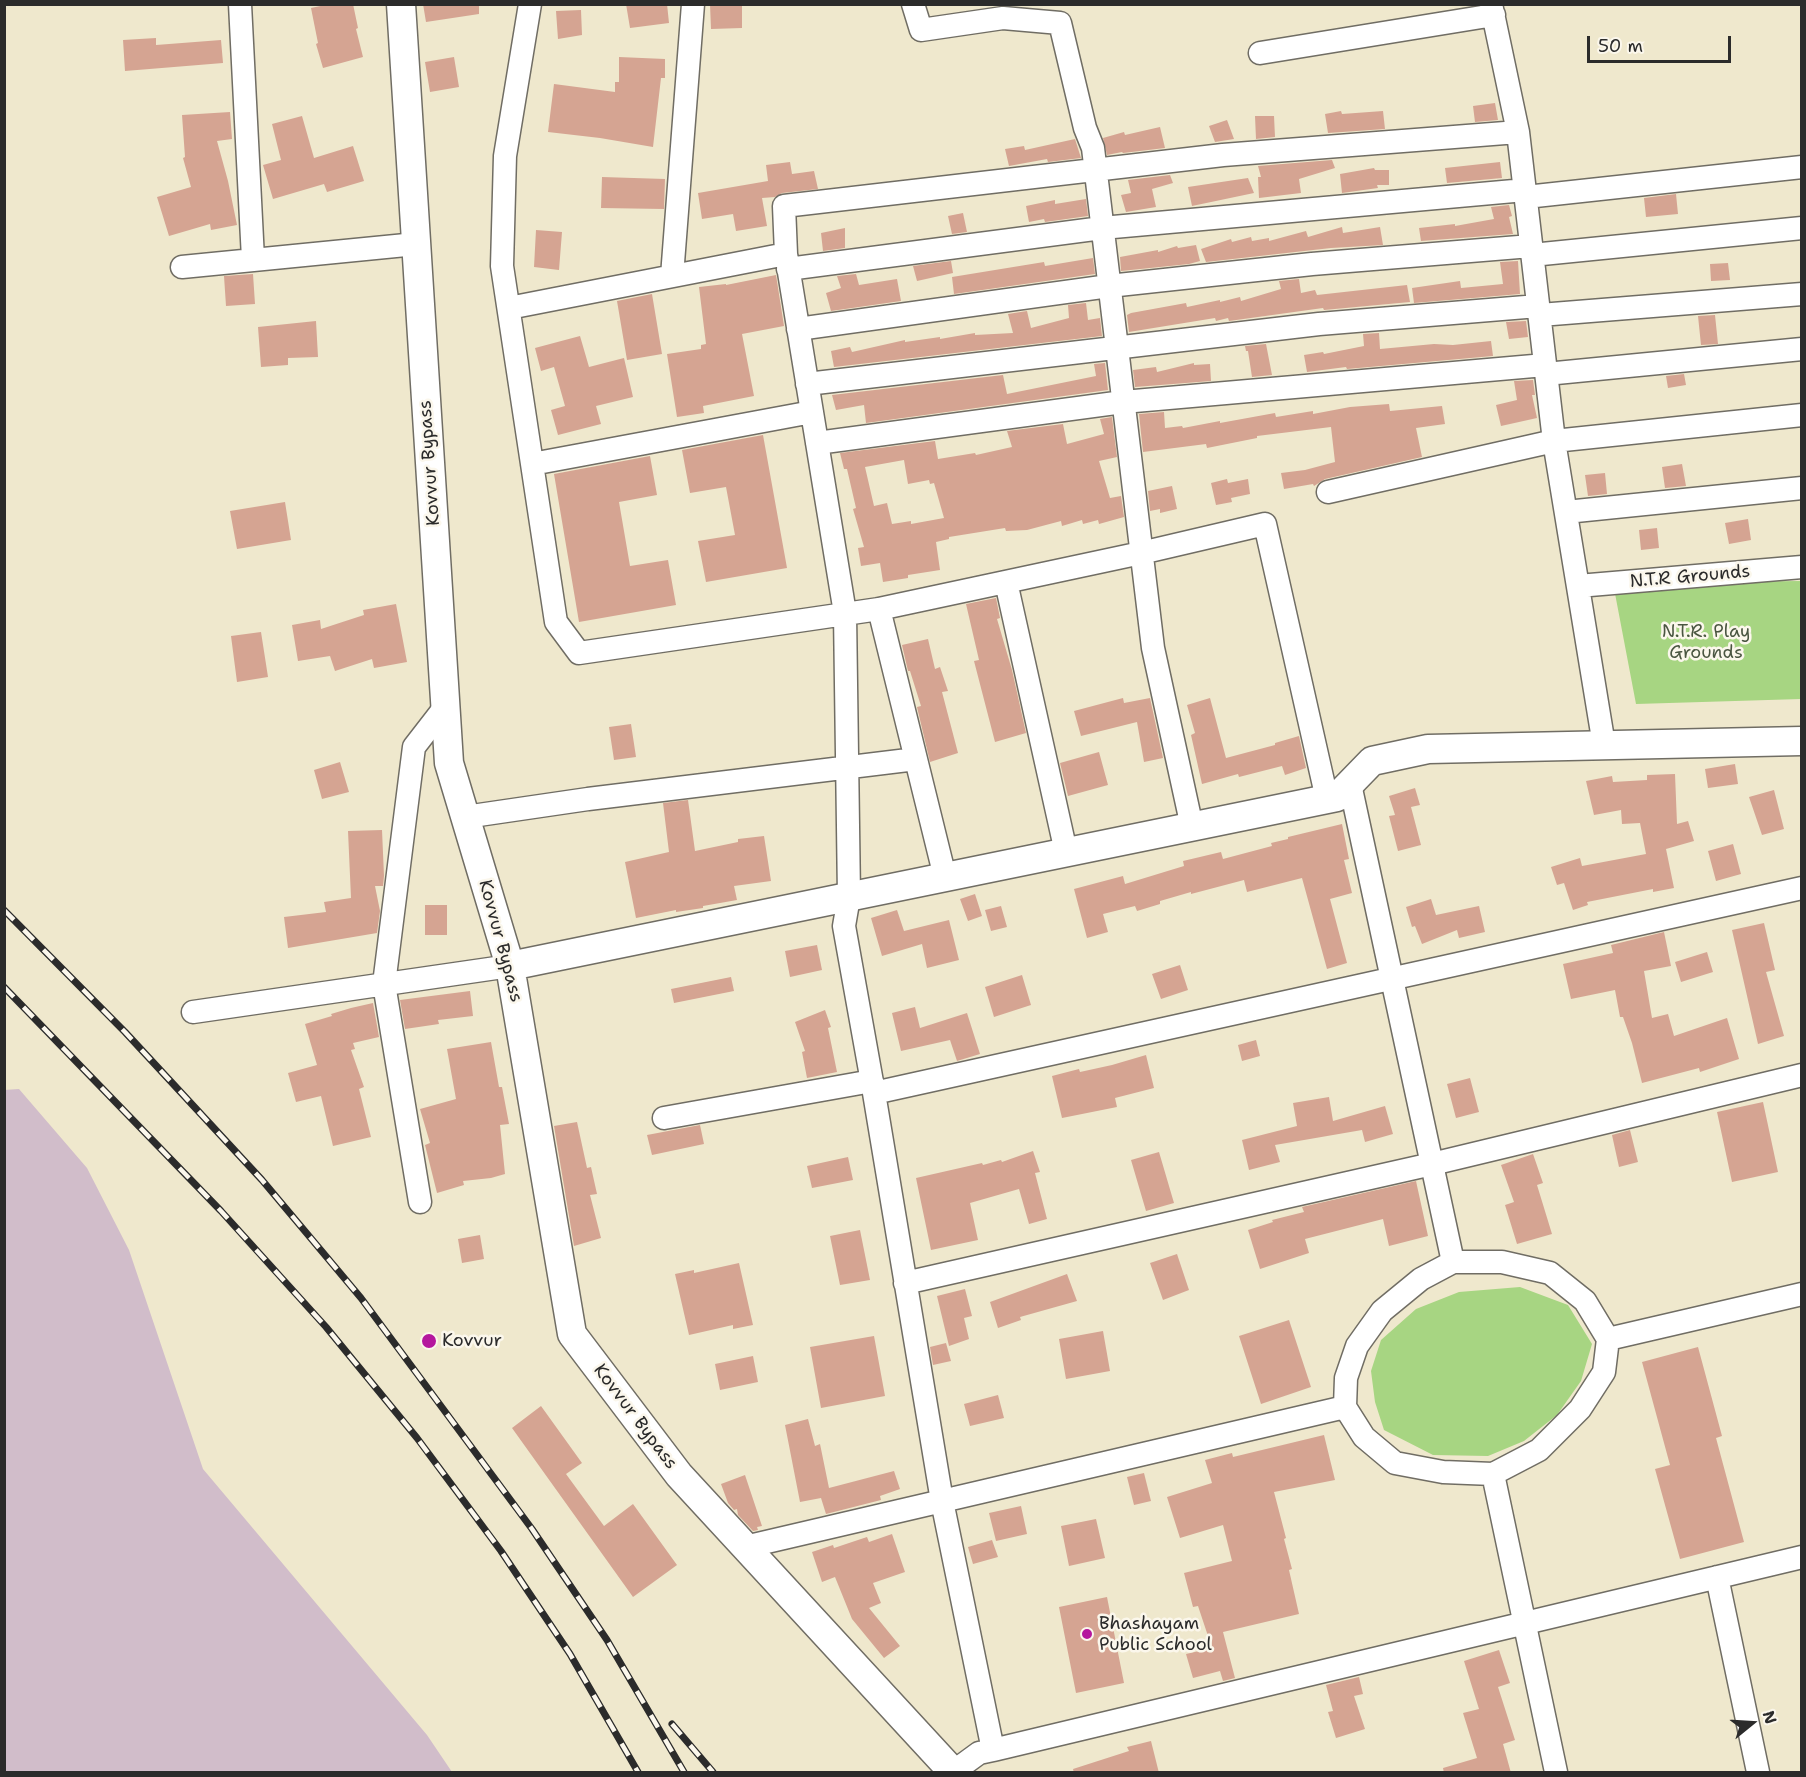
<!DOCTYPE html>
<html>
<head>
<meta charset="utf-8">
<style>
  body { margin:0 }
  #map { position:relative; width:1806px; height:1777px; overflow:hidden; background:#efe8cd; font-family:"Shantell Sans",sans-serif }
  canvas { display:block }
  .frame { position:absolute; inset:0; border:6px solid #2b2b2b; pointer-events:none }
  .north { position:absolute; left:1722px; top:1693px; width:60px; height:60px; -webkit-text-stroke:4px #fbf7ec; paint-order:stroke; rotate:72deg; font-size:16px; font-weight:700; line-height:24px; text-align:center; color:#2b2b2b }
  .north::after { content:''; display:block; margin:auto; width:21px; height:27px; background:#2b2b2b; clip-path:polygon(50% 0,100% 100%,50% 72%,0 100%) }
  .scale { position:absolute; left:1587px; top:36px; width:144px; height:27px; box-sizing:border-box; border:3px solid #2b2b2b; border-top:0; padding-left:8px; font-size:18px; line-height:21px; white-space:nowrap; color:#2b2b2b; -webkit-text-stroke:4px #fbf7ec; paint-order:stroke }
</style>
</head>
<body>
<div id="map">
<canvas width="1806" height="1777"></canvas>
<div class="frame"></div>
<div class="north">N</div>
<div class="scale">50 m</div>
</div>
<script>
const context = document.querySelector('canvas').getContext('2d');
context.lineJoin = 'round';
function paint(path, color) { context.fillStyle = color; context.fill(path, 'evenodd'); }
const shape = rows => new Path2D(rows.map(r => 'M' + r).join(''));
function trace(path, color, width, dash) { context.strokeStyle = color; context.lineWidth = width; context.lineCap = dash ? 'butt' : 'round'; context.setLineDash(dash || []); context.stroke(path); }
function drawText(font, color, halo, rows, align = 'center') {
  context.font = font + ' "Shantell Sans",sans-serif'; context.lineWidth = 5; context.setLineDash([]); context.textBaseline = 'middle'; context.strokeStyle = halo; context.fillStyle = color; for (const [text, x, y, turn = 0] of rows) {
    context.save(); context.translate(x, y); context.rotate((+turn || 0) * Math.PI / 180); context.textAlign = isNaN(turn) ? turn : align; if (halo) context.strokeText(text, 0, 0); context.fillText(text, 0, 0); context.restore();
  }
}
paint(shape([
  [19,1089,87,1168,129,1250,203,1469,427,1735,452,1772,5,1772,4,1090]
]), '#d1bdca');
paint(shape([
  [1801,581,1801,699,1636,704,1613,583],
  [1520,1287,1568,1305,1592,1344,1581,1381,1557,1415,1524,1441,1488,1456,1433,1455,1384,1430,1375,1402,1371,1371,1381,1340,1416,1309,1459,1292]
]), '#a7d582');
paint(shape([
  [330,4,353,4,358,28,356,29,363,57,323,68,316,44,318,43,311,8],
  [423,4,479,4,479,14,426,22],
  [626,4,667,4,669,23,630,28],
  [710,4,742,4,742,28,711,29],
  [581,10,582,35,558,39,556,11],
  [156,38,156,45,221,40,223,63,125,71,123,40],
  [454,57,459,87,430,92,425,62],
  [619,57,665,59,665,78,661,78,653,147,600,138,548,132,554,84,615,92,615,82,619,82],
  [1495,103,1498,120,1475,122,1473,106],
  [1341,111,1342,114,1383,111,1385,129,1328,133,1325,114],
  [230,112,232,139,217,141,228,181,237,225,211,230,210,224,169,236,157,197,191,187,183,158,185,157,182,115],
  [302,116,314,158,353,146,364,181,327,192,324,184,273,199,263,165,281,160,272,124],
  [1255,116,1274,116,1275,137,1256,139],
  [1227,120,1234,139,1215,142,1209,126],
  [1160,127,1165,148,1123,153,1122,152,1107,155,1103,138,1124,132,1125,135],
  [1075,139,1081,158,1048,162,1047,159,1009,166,1005,149,1024,146,1025,150],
  [1332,160,1335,168,1299,179,1301,193,1259,198,1258,177,1261,177,1258,166],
  [790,162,792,174,814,171,818,189,782,193,775,197,762,198,767,226,736,231,733,214,702,219,698,193,768,181,766,165],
  [1500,162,1502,178,1447,183,1445,168],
  [1374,168,1375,170,1389,170,1389,185,1377,185,1378,188,1342,193,1340,174],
  [1170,175,1173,183,1152,189,1156,207,1126,212,1121,195,1131,193,1128,180],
  [602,177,665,179,664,209,601,208],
  [1248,178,1254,193,1192,206,1188,187],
  [1676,194,1678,214,1646,217,1644,198],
  [1086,199,1088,216,1045,222,1044,219,1029,222,1026,206,1055,200,1055,204],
  [1509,205,1512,216,1509,217,1513,234,1421,241,1419,228,1455,224,1455,226,1494,219,1491,207],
  [963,213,967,232,952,234,948,216],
  [1342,227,1343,233,1380,227,1383,245,1331,248,1206,262,1201,249,1231,239,1232,242,1251,237,1252,241,1269,238,1269,241,1306,231,1308,237],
  [845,228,845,248,823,251,821,233],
  [536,230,562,232,559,270,534,267],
  [1196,245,1200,261,1189,264,1121,271,1120,257,1158,250,1158,252,1177,246,1178,248],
  [1093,258,1095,274,954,294,952,277,1044,262,1045,266],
  [951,261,953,273,917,281,913,266],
  [1518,261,1520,294,1414,303,1412,288,1460,281,1461,288,1503,284,1500,262],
  [1728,263,1730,280,1711,281,1710,264],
  [253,274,255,304,226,306,224,276],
  [856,274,859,285,897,279,901,301,831,311,826,293,841,288,837,276],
  [776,275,784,326,742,334,754,396,703,406,704,413,677,417,667,354,701,349,701,345,706,344,699,287,726,284,726,285],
  [1299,279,1301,293,1315,290,1317,295,1407,285,1410,302,1324,310,1323,308,1229,321,1228,318,1216,321,1215,318,1129,332,1127,315,1131,313,1186,303,1187,307,1220,300,1220,302,1240,297,1241,301,1281,289,1279,281],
  [652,294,662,354,627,360,617,301],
  [1086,303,1088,320,1100,318,1102,336,834,367,831,351,850,347,852,352,905,340,905,342,940,337,940,339,975,333,975,335,1013,333,1008,314,1027,311,1031,328,1069,318,1068,305],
  [1715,315,1718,344,1701,345,1698,316],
  [316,321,318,357,288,358,288,365,261,367,258,327],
  [1526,321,1528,337,1509,339,1506,322],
  [1379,333,1380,349,1434,344,1453,345,1491,341,1493,356,1347,369,1346,367,1307,372,1304,355,1323,352,1324,354,1364,346,1363,334],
  [580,336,589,367,624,358,633,397,596,406,601,424,558,435,551,410,565,406,554,367,541,371,535,348],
  [1266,344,1272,375,1252,377,1248,351,1246,351,1245,346],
  [1105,363,1108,390,866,423,864,405,836,410,832,395,1003,375,1007,394,1096,376,1094,364],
  [1194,363,1194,365,1210,364,1211,381,1135,387,1133,370,1156,367,1157,372],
  [1684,374,1686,385,1668,388,1666,376],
  [1533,380,1535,395,1532,395,1537,418,1501,426,1496,405,1517,400,1514,381],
  [1389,404,1390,411,1442,406,1445,424,1416,428,1422,457,1325,479,1314,486,1313,484,1284,489,1281,473,1305,470,1335,462,1331,427,1257,436,1257,438,1207,448,1206,444,1143,452,1139,414,1164,412,1165,428,1182,426,1183,428,1220,421,1220,423,1275,413,1276,417,1313,411,1313,414,1350,407],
  [1112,417,1117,457,1099,461,1110,498,1121,496,1124,517,1099,524,1098,520,1083,524,1082,520,1062,526,1061,521,1027,530,1006,531,1005,528,949,537,949,539,936,542,940,570,908,575,908,578,883,582,880,563,861,566,858,548,864,547,853,509,856,508,847,469,844,469,840,453,935,441,938,459,975,453,976,455,1012,447,1007,431,1063,424,1067,444,1104,434,1100,419],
  [904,460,908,484,929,480,930,484,934,483,944,518,911,524,911,521,892,524,887,503,874,506,865,467],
  [763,435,787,568,706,582,698,541,735,535,726,487,690,493,682,450],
  [650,456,657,495,619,502,630,566,668,560,676,605,579,622,554,474],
  [1682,464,1686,486,1665,488,1662,467],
  [1605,473,1607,494,1588,496,1585,475],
  [1227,479,1228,483,1248,479,1250,494,1231,498,1232,502,1216,505,1211,483],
  [1172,486,1177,509,1160,513,1160,509,1150,511,1148,491],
  [285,502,291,540,237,549,230,511],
  [1748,519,1751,540,1729,544,1725,523],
  [1657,528,1659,548,1641,550,1639,530],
  [996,598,1000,618,997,619,1012,670,1026,733,995,742,974,661,979,660,966,604],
  [396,604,407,662,374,668,372,659,335,671,330,656,298,661,292,625,320,620,321,629,364,615,363,610],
  [261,632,268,677,237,682,231,636],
  [928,639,935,669,940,667,948,691,942,692,958,753,930,762,917,707,921,706,910,671,908,671,902,645],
  [1123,698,1124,703,1150,698,1163,758,1144,762,1137,722,1081,736,1074,711],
  [1210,698,1226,758,1275,745,1275,743,1299,736,1306,768,1285,775,1282,766,1239,777,1238,774,1202,784,1191,735,1195,733,1187,705],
  [631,724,636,757,614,760,609,727],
  [1099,752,1108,785,1068,796,1060,763],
  [340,762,349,792,322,799,314,770],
  [1735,764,1738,784,1708,788,1705,769],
  [1675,774,1677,824,1688,821,1694,841,1666,849,1674,888,1653,892,1653,889,1587,902,1588,905,1573,910,1564,883,1557,885,1551,867,1580,858,1582,866,1646,854,1640,823,1622,824,1621,810,1594,815,1586,781,1612,776,1613,782,1647,780,1647,775],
  [1415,788,1420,805,1411,807,1421,845,1398,851,1389,816,1395,815,1389,796],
  [1774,790,1784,829,1762,835,1749,797],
  [688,800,695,851,738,842,738,839,764,836,771,881,734,886,737,900,703,906,703,908,676,912,676,910,636,918,625,862,669,852,663,803],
  [1342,824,1349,859,1344,860,1352,893,1330,899,1347,963,1327,969,1302,878,1247,892,1244,880,1191,894,1191,892,1160,901,1160,904,1137,911,1135,906,1103,914,1108,932,1087,938,1074,889,1123,876,1125,884,1184,866,1183,861,1221,852,1223,859,1272,846,1271,843,1288,839,1288,837],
  [382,830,384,876,383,886,375,886,380,911,377,933,288,948,284,917,326,912,324,902,351,898,348,831],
  [1733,844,1741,874,1716,881,1708,851],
  [975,894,982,916,968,921,960,899],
  [1431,899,1436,915,1479,906,1485,932,1459,938,1457,930,1422,944,1415,926,1412,927,1406,907],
  [425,905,447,905,447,935,425,935],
  [1001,906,1007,927,991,931,985,910],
  [897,910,904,931,949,920,959,960,927,968,922,944,882,956,871,918],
  [1764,923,1775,970,1766,972,1784,1036,1758,1044,1732,930],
  [1664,932,1671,966,1644,971,1652,1018,1668,1014,1674,1036,1727,1018,1739,1059,1700,1072,1699,1068,1642,1083,1632,1043,1623,1017,1620,1017,1615,990,1571,999,1563,964,1613,953,1611,945],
  [817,945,822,970,790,977,785,951],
  [1707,952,1713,972,1681,982,1675,962],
  [1180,965,1188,990,1161,999,1152,974],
  [1022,975,1031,1005,994,1017,985,987],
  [731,977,734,991,674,1003,671,989],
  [470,991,473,1016,438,1020,439,1024,405,1029,400,1000],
  [373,1003,379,1037,353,1043,355,1049,351,1050,364,1087,359,1089,371,1137,333,1146,321,1096,296,1102,288,1073,317,1065,305,1024,332,1016,331,1014,351,1008],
  [915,1007,920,1028,967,1013,980,1054,957,1061,950,1040,901,1051,892,1013],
  [825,1010,831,1027,828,1028,837,1072,807,1078,802,1052,805,1051,795,1022],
  [1256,1040,1260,1056,1242,1061,1238,1045],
  [491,1042,499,1087,502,1087,509,1124,500,1125,505,1174,491,1178,463,1181,464,1185,437,1193,425,1145,430,1143,420,1109,456,1099,447,1049],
  [1146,1055,1154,1088,1115,1098,1117,1107,1062,1118,1052,1076,1079,1069,1080,1072,1112,1065],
  [1470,1078,1479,1112,1456,1118,1447,1084],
  [1329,1097,1333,1121,1385,1106,1393,1134,1365,1142,1362,1130,1275,1145,1280,1162,1249,1170,1242,1140,1297,1126,1293,1103],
  [1763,1102,1778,1172,1732,1182,1717,1112],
  [577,1122,587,1168,591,1167,597,1194,590,1195,601,1238,574,1246,554,1126],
  [700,1125,704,1144,652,1155,647,1135],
  [1630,1130,1638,1162,1619,1167,1612,1135],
  [1033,1151,1040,1172,1035,1173,1047,1219,1029,1224,1019,1189,970,1203,978,1240,931,1250,916,1178,982,1163,983,1165,1001,1160,1002,1162],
  [1159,1152,1174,1203,1146,1211,1131,1160],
  [1533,1154,1543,1183,1537,1185,1552,1234,1517,1244,1505,1205,1514,1202,1501,1165],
  [848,1157,853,1180,812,1188,807,1166],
  [1416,1181,1428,1236,1389,1246,1383,1219,1305,1239,1309,1253,1260,1269,1248,1230,1273,1222,1272,1220,1304,1212,1302,1207],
  [860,1230,870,1280,840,1285,830,1236],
  [480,1235,484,1259,462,1263,458,1239],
  [1177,1254,1189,1290,1163,1300,1150,1263],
  [739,1263,753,1325,733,1329,733,1325,689,1335,675,1274,694,1270,694,1273],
  [1067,1274,1077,1301,1020,1317,1021,1320,998,1328,990,1302],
  [965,1289,972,1316,964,1318,969,1339,949,1346,937,1296],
  [1289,1320,1311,1387,1261,1404,1239,1336],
  [1103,1331,1110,1371,1066,1379,1059,1339],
  [874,1336,885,1396,821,1408,810,1347],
  [946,1343,951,1361,933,1365,930,1347],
  [1698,1347,1722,1436,1716,1438,1744,1542,1680,1559,1655,1469,1670,1465,1642,1362],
  [753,1356,758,1382,720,1390,715,1364],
  [998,1395,1004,1418,970,1426,964,1404],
  [541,1406,582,1463,566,1474,604,1526,633,1504,677,1565,633,1597,512,1428],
  [808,1419,815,1446,820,1444,829,1488,894,1471,900,1489,880,1496,881,1500,826,1514,821,1498,800,1502,785,1425],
  [1324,1435,1335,1480,1274,1492,1286,1538,1284,1539,1292,1569,1289,1570,1299,1614,1223,1632,1235,1678,1223,1681,1220,1671,1193,1678,1186,1654,1212,1648,1198,1606,1193,1607,1184,1573,1232,1561,1223,1525,1180,1538,1167,1497,1212,1483,1205,1460,1232,1453,1233,1457],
  [1144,1473,1151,1501,1134,1505,1127,1477],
  [745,1475,762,1526,757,1527,758,1530,753,1531,738,1515,737,1509,734,1510,728,1503,721,1484],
  [1021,1506,1027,1534,996,1541,989,1513],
  [1096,1519,1105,1558,1069,1566,1061,1526],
  [892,1534,905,1572,873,1583,881,1603,869,1608,900,1646,884,1658,852,1619,835,1577,822,1582,812,1552,833,1545,834,1548,867,1537,869,1542],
  [992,1540,998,1557,973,1564,968,1547],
  [1107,1597,1124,1683,1076,1693,1059,1607],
  [1499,1650,1510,1683,1498,1687,1515,1740,1503,1744,1511,1773,1444,1773,1443,1768,1477,1758,1463,1713,1479,1709,1464,1661],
  [1359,1677,1363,1694,1354,1696,1365,1729,1336,1738,1328,1712,1333,1711,1326,1685],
  [1151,1741,1159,1773,1074,1773,1073,1769,1129,1751,1127,1747]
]), '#d5a492');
const minor = shape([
  [240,4,253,259],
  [530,4,505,156,502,266,556,622,579,653,879,609,1141,553,1265,524,1327,799],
  [913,4,921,30,1003,18,1060,23,1085,128,1093,148,1153,648,1192,827],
  [1491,4,1518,132,1554,441,1604,745],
  [1260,53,1494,15],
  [1526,197,1802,167],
  [1532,255,1802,228],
  [182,267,416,244],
  [788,269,1102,228,1525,190],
  [672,276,693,4],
  [509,308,786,254],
  [1540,315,1802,294],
  [798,329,1109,286,1312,264,1531,246],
  [1546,374,1802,349],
  [807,384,1319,324,1538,306],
  [817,443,1123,402,1545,365],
  [532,464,812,412],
  [1328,492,1554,441,1802,415],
  [1566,512,1802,488],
  [1006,582,1066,852],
  [1578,586,1802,567],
  [879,609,945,877],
  [1350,784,1453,1262],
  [465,817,588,799,916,759],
  [193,1012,510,966],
  [874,1093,1802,888],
  [664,1118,872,1081],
  [420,1202,384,984,414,747,445,707],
  [1453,1262,1502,1262,1550,1273,1585,1301,1608,1339,1604,1372,1580,1409,1539,1450,1493,1474,1443,1472,1395,1463,1364,1437,1345,1407,1346,1378,1357,1346,1382,1311,1421,1279,1453,1262],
  [905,1283,1432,1164,1802,1075],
  [1608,1339,1802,1294],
  [1493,1474,1556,1772],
  [745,1547,1345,1407],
  [1717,1577,1758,1772],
  [993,1750,942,1501,874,1093,844,926,849,897,845,613,786,254,784,206,1223,155,1518,132],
  [953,1772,979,1753,993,1750,1802,1557]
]);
const tertiary = shape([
  [401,4,449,763,510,966,572,1334,679,1475,953,1772],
  [510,966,1337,797,1372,761,1428,749,1802,741]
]);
trace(minor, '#706d64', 25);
trace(tertiary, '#706d64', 31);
trace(minor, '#fff', 22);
trace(tertiary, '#fff', 28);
const rail = shape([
  [4,910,125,1032,262,1180,361,1298,532,1529,607,1640,684,1772],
  [4,987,221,1211,326,1327,417,1438,501,1551,570,1654,638,1772],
  [672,1724,713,1772]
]);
trace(rail, '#2b2b2b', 7);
trace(rail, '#fbf7ec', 4.5, [14]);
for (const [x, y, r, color] of [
  [429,1341,8,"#b5179e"],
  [1087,1634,6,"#b5179e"]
]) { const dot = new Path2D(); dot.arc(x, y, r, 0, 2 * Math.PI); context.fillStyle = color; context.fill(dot); trace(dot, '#fbf7ec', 2); }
drawText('18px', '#2b2b2b', '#fbf7ec', [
  ["Kovvur Bypass",430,463,-94],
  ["N.T.R Grounds",1690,577,-5],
  ["Kovvur Bypass",500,941,75],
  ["Kovvur Bypass",635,1417,53]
]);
drawText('18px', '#4a5641', '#fbf7ec', [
  ["N.T.R. Play",1706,632],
  ["Grounds",1706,653]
]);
drawText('18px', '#2b2b2b', '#fbf7ec', [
  ["Kovvur",442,1341],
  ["Bhashayam",1099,1624],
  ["Public School",1099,1645]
], 'left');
</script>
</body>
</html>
